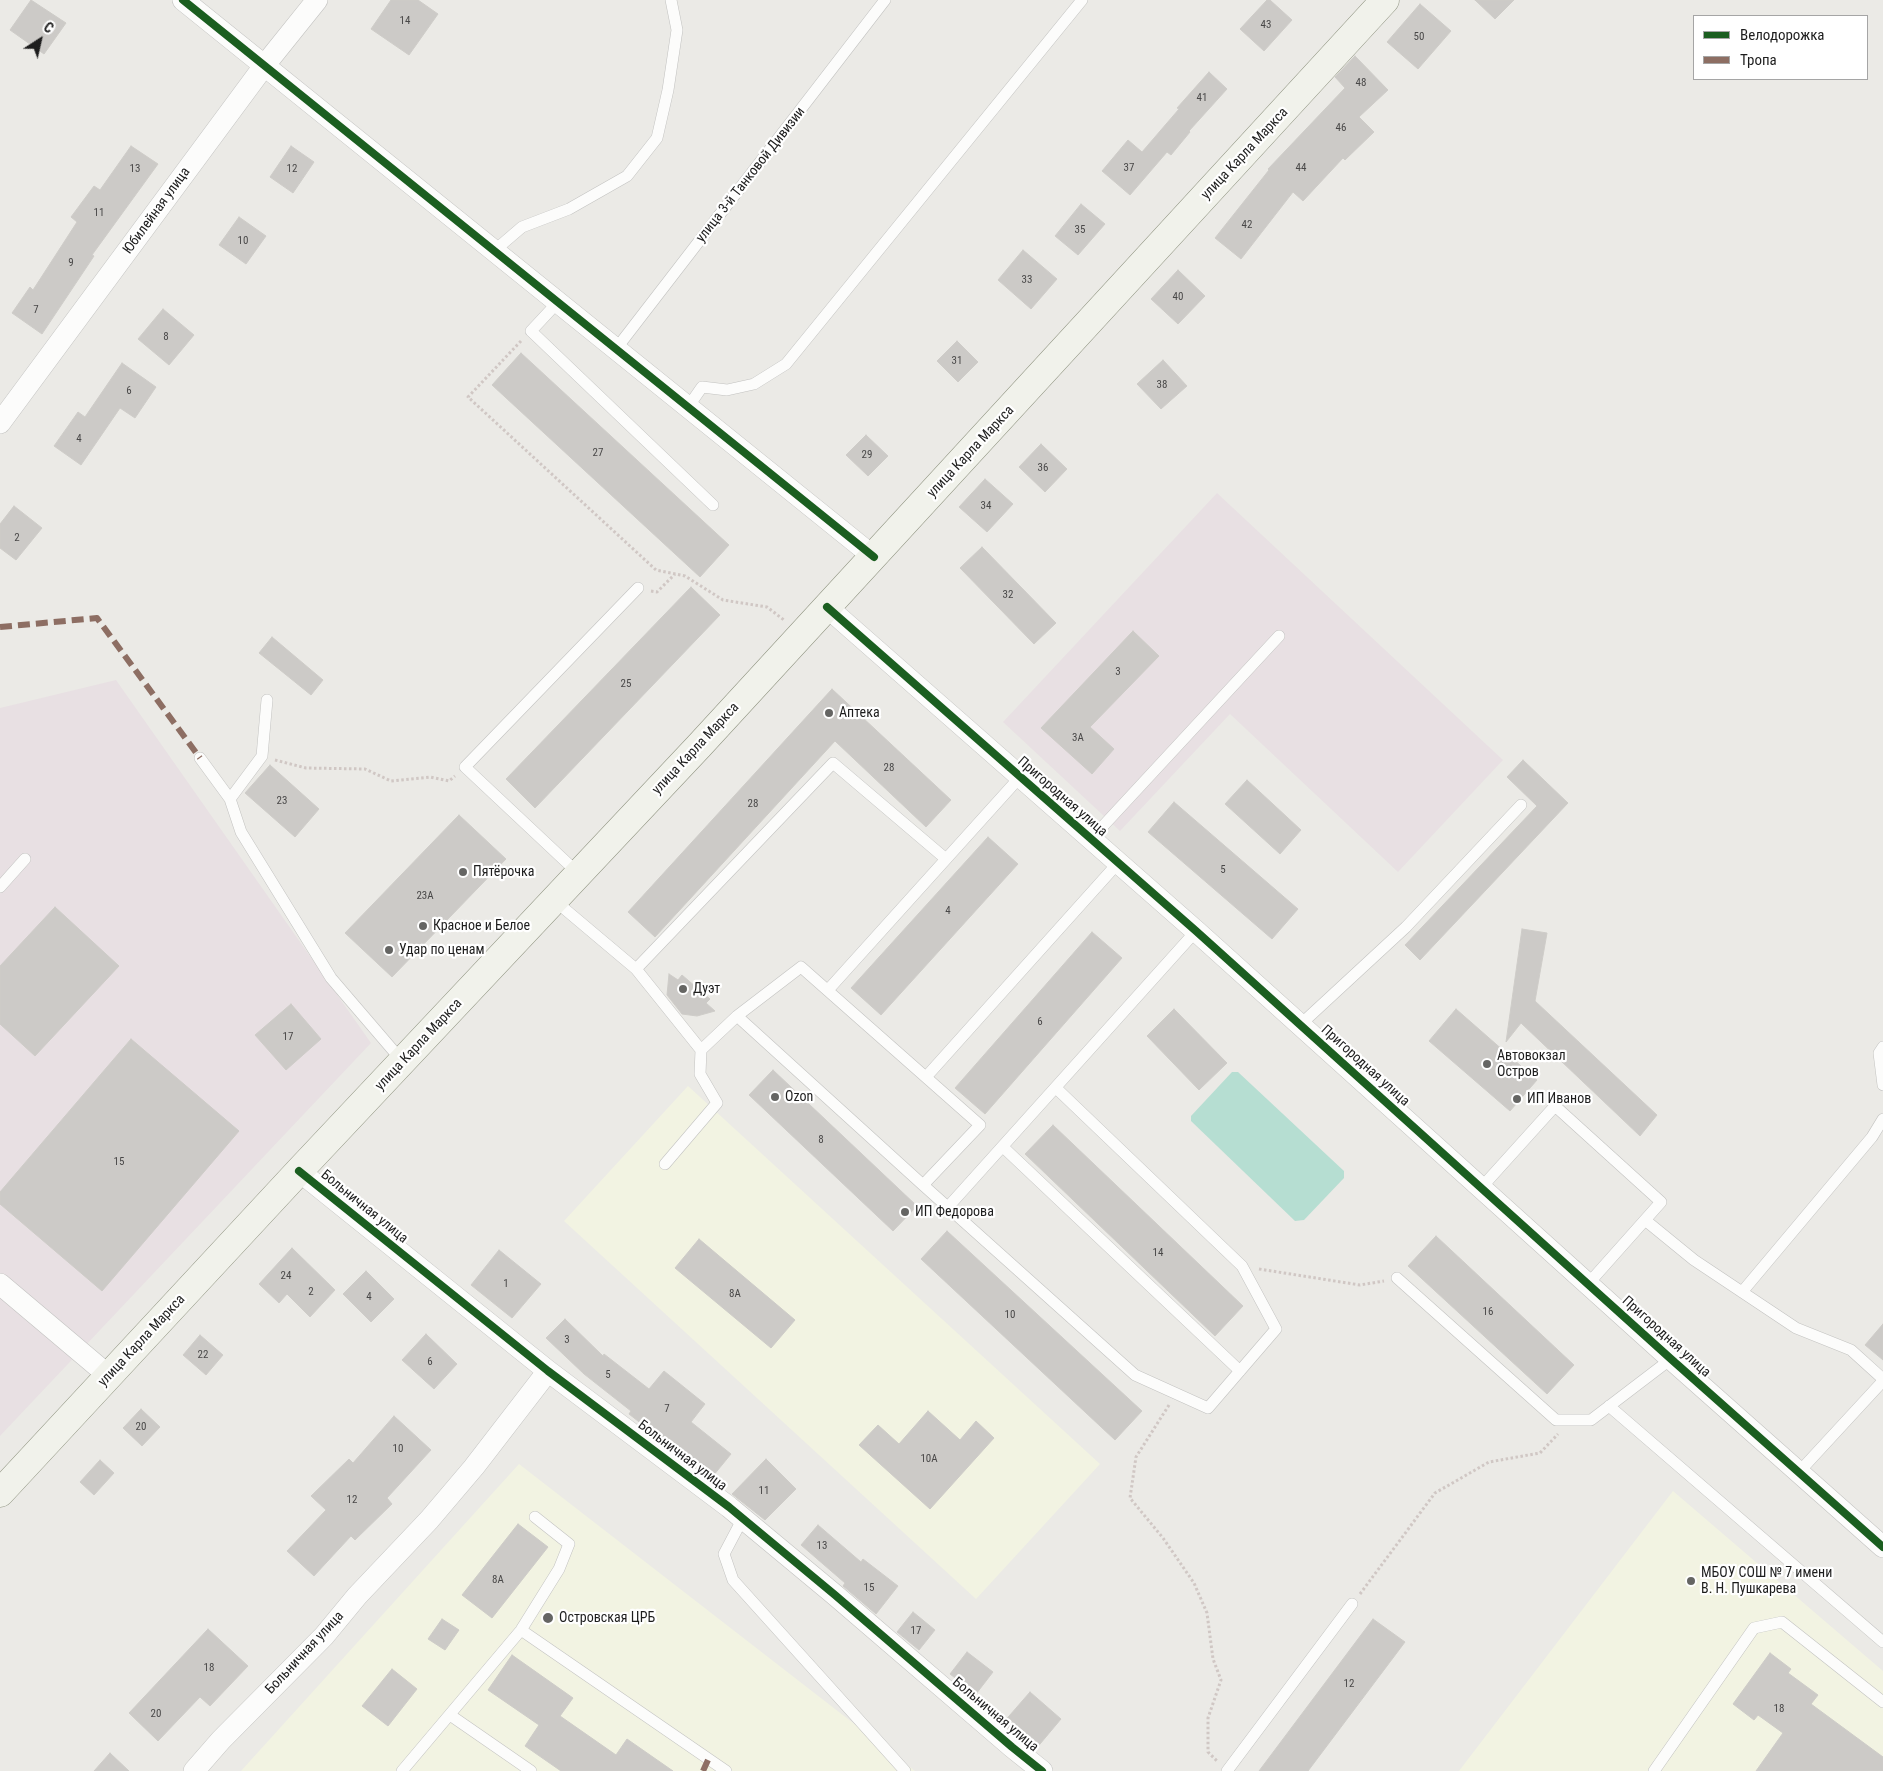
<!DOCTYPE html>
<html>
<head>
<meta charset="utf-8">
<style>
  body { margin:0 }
  #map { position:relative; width:1883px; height:1771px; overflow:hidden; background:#ebeae6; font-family:"Roboto Condensed",sans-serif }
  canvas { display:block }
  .legend { position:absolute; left:1693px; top:15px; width:175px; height:65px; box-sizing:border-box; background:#fff; border:1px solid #a5a5a5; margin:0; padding:6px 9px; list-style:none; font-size:15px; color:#1d1d1d }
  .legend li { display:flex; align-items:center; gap:10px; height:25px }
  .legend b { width:25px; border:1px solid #a5a5a5 }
  .north { position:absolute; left:15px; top:15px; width:50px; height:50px; -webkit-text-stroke:4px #fff; paint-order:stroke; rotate:35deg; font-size:14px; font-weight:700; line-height:20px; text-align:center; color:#1d1d1d }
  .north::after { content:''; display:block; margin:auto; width:18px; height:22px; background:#1d1d1d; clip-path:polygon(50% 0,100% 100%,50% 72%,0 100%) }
</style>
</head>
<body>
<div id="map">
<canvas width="1883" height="1771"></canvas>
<ul class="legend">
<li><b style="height:6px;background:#1b5e20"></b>Велодорожка</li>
<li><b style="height:6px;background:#8d6e63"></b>Тропа</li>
</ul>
<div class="north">С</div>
</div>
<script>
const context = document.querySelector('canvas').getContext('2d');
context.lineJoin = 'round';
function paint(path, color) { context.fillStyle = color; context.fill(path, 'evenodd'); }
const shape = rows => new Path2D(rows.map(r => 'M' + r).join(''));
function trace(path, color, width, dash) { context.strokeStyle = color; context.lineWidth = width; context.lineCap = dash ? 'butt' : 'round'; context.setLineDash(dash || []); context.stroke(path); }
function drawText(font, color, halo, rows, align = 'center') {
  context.font = font + ' "Roboto Condensed",sans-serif'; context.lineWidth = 4.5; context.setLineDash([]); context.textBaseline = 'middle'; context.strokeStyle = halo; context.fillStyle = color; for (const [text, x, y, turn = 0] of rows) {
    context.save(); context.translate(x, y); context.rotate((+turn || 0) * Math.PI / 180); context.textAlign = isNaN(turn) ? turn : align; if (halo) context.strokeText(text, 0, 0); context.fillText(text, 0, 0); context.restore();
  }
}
paint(shape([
  [1217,493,1503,760,1398,872,1230,714,1120,831,1003,722],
  [116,680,371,1043,0,1436,0,708]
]), '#e8e0e3');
paint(shape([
  [688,1086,1100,1464,976,1599,564,1221],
  [519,1464,915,1771,241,1771],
  [1673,1491,1883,1671,1883,1771,1459,1771]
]), '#f2f3e2');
paint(shape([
  [1232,1072,1238,1072,1344,1171,1344,1178,1304,1220,1295,1221,1191,1121,1191,1116]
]), '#b6ded2');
const building = shape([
  [31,0,66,23,44,54,10,30,31,0],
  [391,0,418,0,438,14,409,55,371,29,391,0],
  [1267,0,1270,0,1292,20,1264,51,1240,29,1267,0],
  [1475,0,1514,0,1495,19,1475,0],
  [1420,4,1451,31,1418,69,1387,42,1420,4],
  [1355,56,1388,90,1359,117,1374,132,1345,160,1343,158,1303,201,1293,192,1241,259,1215,238,1269,170,1268,169,1345,88,1335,77,1355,56],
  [1209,72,1227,89,1189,131,1190,132,1171,155,1167,152,1130,195,1102,171,1128,140,1142,152,1179,109,1177,108,1209,72],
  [131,146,158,164,92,255,94,256,42,334,12,313,30,287,33,290,77,222,71,217,94,186,100,190,131,146],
  [291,146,314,162,293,193,270,177,291,146],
  [1081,204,1105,224,1078,255,1055,236,1081,204],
  [239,217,266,236,246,264,219,245,239,217],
  [1023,250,1057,279,1031,309,998,280,1023,250],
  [1178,270,1205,296,1178,324,1151,299,1178,270],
  [163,309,194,335,169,365,138,339,163,309],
  [957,341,978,362,958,382,937,361,957,341],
  [521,353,729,545,700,577,492,385,521,353],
  [1163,360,1187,386,1161,409,1137,384,1163,360],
  [122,363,156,387,135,418,120,408,81,465,54,446,78,412,85,417,122,363],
  [866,435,888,456,868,476,846,455,866,435],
  [1041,444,1067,469,1045,492,1019,467,1041,444],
  [985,479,1013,504,987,532,959,507,985,479],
  [14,506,42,528,16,560,0,548,0,524,14,506],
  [982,547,1056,623,1034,644,960,568,982,547],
  [691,587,720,615,535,808,506,779,691,587],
  [1133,631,1159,656,1090,727,1114,749,1092,774,1041,728,1133,631],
  [272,637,323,680,311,695,259,653,272,637],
  [832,689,951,800,926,827,835,741,655,937,628,912,832,689],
  [1523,760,1568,803,1420,960,1405,945,1537,806,1507,777,1523,760],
  [270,765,319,809,295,837,245,793,270,765],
  [1247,780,1301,830,1280,854,1225,804,1247,780],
  [1174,802,1298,909,1272,939,1148,832,1174,802],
  [459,815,506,859,392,977,345,933,459,815],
  [988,837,1018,864,881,1015,851,988,988,837],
  [55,907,119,966,35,1056,0,1024,0,966,55,907],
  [1522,929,1547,933,1535,1001,1657,1115,1640,1136,1521,1023,1506,1042,1522,929],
  [1092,932,1122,958,985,1114,955,1088,1092,932],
  [669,974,678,980,682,975,710,999,706,1003,715,1011,697,1016,682,1014,667,995,669,974],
  [291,1004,321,1039,286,1070,255,1035,291,1004],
  [1174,1009,1227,1063,1199,1090,1147,1036,1174,1009],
  [1456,1009,1537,1080,1510,1111,1429,1041,1456,1009],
  [131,1039,239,1131,102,1291,0,1204,0,1192,131,1039],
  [773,1070,917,1206,893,1231,749,1095,773,1070],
  [1053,1125,1243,1306,1215,1336,1025,1154,1053,1125],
  [947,1231,1142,1411,1115,1440,921,1259,947,1231],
  [1436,1236,1574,1365,1547,1394,1408,1266,1436,1236],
  [699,1239,795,1320,771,1348,675,1268,699,1239],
  [292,1248,335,1290,310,1317,287,1294,279,1303,259,1284,292,1248],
  [499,1250,541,1284,512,1318,471,1285,499,1250],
  [366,1271,394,1299,371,1322,343,1294,366,1271],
  [565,1319,603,1356,604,1354,649,1389,664,1371,705,1404,691,1422,731,1454,713,1476,673,1444,671,1447,629,1414,631,1411,584,1374,546,1338,565,1319],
  [1883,1324,1883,1360,1865,1345,1883,1324],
  [426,1334,457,1364,434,1389,402,1360,426,1334],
  [200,1335,223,1355,206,1375,183,1355,200,1335],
  [141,1409,160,1427,142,1446,123,1428,141,1409],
  [928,1411,960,1440,976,1421,994,1438,930,1509,859,1445,878,1425,899,1444,928,1411],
  [394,1416,431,1450,387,1498,392,1504,355,1540,351,1536,314,1576,287,1551,326,1510,311,1496,349,1459,353,1463,394,1416],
  [766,1459,796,1489,765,1520,732,1494,766,1459],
  [100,1460,114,1473,94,1495,80,1482,100,1460],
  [518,1524,548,1547,492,1618,462,1595,518,1524],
  [818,1525,861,1562,863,1559,898,1586,876,1614,843,1586,845,1583,801,1545,818,1525],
  [913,1612,935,1630,919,1650,897,1632,913,1612],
  [442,1619,459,1630,445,1650,428,1639,442,1619],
  [1373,1619,1405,1642,1308,1771,1259,1771,1373,1619],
  [208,1629,248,1666,210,1706,200,1697,158,1741,129,1713,208,1629],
  [967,1652,993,1672,976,1694,950,1674,967,1652],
  [1770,1653,1791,1669,1788,1673,1818,1695,1811,1704,1883,1757,1883,1771,1756,1771,1783,1733,1758,1715,1754,1720,1733,1704,1770,1653],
  [512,1655,573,1698,560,1716,616,1755,627,1739,673,1771,561,1771,525,1746,539,1725,488,1690,512,1655],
  [392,1669,417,1689,388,1726,362,1706,392,1669],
  [1030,1692,1061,1719,1035,1750,1003,1723,1030,1692],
  [110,1753,129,1771,94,1771,110,1753]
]);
paint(building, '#cccac7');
trace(building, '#ceccc8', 1);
const lane = shape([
  [494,251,522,227,569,209,627,176,657,138,668,90,677,30,671,0],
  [558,302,531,331,713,505],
  [616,349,885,0],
  [688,407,702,387,727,390,754,384,786,364,1082,0],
  [200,758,230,799,241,832,331,978,403,1062],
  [230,799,262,756,267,700],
  [1091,839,1279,636],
  [579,874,465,767,638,588],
  [0,887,25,859],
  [554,900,636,969,701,1050,737,1016,801,967,980,1125,923,1185,1135,1375,1208,1408,1276,1329,1242,1266,1056,1088],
  [636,969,833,763,946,859],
  [828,990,1020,777],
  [737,1016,923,1185],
  [1300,1025,1406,927,1521,805],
  [1883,1047,1879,1053,1883,1085],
  [926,1077,1118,863],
  [1003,1147,1240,1371],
  [665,1164,717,1103,700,1074,701,1050],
  [1481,1188,1555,1106,1661,1202,1588,1284],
  [948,1207,1196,931],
  [1645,1220,1694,1260,1796,1328,1851,1350,1883,1379],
  [1397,1278,1556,1420,1591,1420,1671,1359],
  [1742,1292,1872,1137,1883,1119],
  [1609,1406,1883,1642],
  [1799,1472,1883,1381],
  [743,1518,724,1554,733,1580,905,1771],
  [521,1630,726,1771],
  [450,1715,531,1771],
  [402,1771,521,1630,559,1569,569,1544,535,1517],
  [1227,1771,1352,1604],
  [1654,1771,1754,1628,1782,1622,1883,1702]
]);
const street = shape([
  [183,0,874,557],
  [0,423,264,66,317,0],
  [827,607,1196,931,1671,1359,1883,1547],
  [299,1171,548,1371,729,1507,835,1595,1012,1747,1042,1771],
  [0,1284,109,1376],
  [194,1771,221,1740,324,1636,357,1596,429,1520,474,1467,548,1371]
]);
const secondary = shape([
  [0,1493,299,1171,699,746,1385,0]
]);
trace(lane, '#c2c2c0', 12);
trace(street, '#c2c2c0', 22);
trace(secondary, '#8f9380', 29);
trace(shape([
  [521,341,468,397,656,570,685,576,723,600,767,607,784,620],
  [651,591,657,592,675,574],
  [275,760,306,768,365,769,391,781,430,777,449,781,455,776],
  [1259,1269,1360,1285,1384,1281],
  [1169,1405,1136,1457,1130,1498,1163,1538,1194,1583,1207,1613,1213,1659,1221,1680,1208,1718,1208,1752,1217,1761],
  [1360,1594,1435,1493,1489,1462,1540,1453,1558,1434]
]), '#d0c7c4', 3, [2.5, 2.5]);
trace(lane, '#fcfcfb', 11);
trace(street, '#fcfcfb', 21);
trace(secondary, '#f1f2eb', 28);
trace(shape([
  [0,627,97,618,200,758],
  [703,1771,708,1760]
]), '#8d6e63', 6, [12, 6]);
trace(shape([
  [183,0,874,557],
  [827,607,1196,931,1671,1359,1883,1547],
  [299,1171,548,1371,729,1507,835,1595,1012,1747,1042,1771]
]), '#1b5e20', 8);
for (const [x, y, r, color] of [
  [829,713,5,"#656563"],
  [463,872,5,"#656563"],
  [423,926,5,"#656563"],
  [389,950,5,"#656563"],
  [683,989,5,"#656563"],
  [1487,1064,5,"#656563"],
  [775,1097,5,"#656563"],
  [1517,1099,5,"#656563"],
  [905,1212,5,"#656563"],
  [1691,1581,5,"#656563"],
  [548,1618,6,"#656563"]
]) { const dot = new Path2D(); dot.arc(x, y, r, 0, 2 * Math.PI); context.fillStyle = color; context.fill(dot); trace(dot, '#fff', 2); }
drawText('11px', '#494848', null, [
  ["14",405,21],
  ["43",1266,25],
  ["50",1419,37],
  ["48",1361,83],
  ["41",1202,98],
  ["46",1341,128],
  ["37",1129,168],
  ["44",1301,168],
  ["13",135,169],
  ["12",292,169],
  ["11",99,213],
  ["42",1247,225],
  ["35",1080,230],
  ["10",243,241],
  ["9",71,263],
  ["33",1027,280],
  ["40",1178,297],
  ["7",36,310],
  ["8",166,337],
  ["31",957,361],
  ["38",1162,385],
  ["6",129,391],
  ["4",79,439],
  ["27",598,453],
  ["29",867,455],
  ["36",1043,468],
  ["34",986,506],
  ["2",17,538],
  ["32",1008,595],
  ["3",1118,672],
  ["25",626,684],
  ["3А",1078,738],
  ["28",889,768],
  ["23",282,801],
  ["28",753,804],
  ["5",1223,870],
  ["23А",425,896],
  ["4",948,911],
  ["6",1040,1022],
  ["17",288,1037],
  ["8",821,1140],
  ["15",119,1162],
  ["14",1158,1253],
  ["24",286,1276],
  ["1",506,1284],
  ["2",311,1292],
  ["8А",735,1294],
  ["4",369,1297],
  ["16",1488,1312],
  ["10",1010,1315],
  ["3",567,1340],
  ["22",203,1355],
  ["6",430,1362],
  ["5",608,1375],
  ["7",667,1409],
  ["20",141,1427],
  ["10",398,1449],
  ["10А",929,1459],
  ["11",764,1491],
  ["12",352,1500],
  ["13",822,1546],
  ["8А",498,1580],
  ["15",869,1588],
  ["17",916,1631],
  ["18",209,1668],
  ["12",1349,1684],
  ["18",1779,1709],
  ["20",156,1714]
]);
drawText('14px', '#1d1d1d', '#fff', [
  ["улица Карла Маркса",1245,154,-47],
  ["улица 3-й Танковой Дивизии",751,175,-52],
  ["Юбилейная улица",157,211,-54],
  ["улица Карла Маркса",971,452,-47],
  ["улица Карла Маркса",696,749,-47],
  ["Пригородная улица",1062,797,41],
  ["улица Карла Маркса",419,1045,-47],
  ["Пригородная улица",1365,1066,42],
  ["Больничная улица",364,1207,39],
  ["Пригородная улица",1666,1337,42],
  ["улица Карла Маркса",142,1341,-47],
  ["Больничная улица",682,1456,37],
  ["Больничная улица",305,1653,-47],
  ["Больничная улица",995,1715,40]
]);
drawText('14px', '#1d1d1d', '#fff', [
  ["Аптека",839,713],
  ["Пятёрочка",473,872],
  ["Красное и Белое",433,926],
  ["Удар по ценам",399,950],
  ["Дуэт",693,989],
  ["Автовокзал",1497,1056],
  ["Остров",1497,1072],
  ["Ozon",785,1097],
  ["ИП Иванов",1527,1099],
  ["ИП Федорова",915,1212],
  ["МБОУ СОШ № 7 имени",1701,1573],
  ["В. Н. Пушкарева",1701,1589],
  ["Островская ЦРБ",559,1618]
], 'left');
</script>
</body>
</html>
